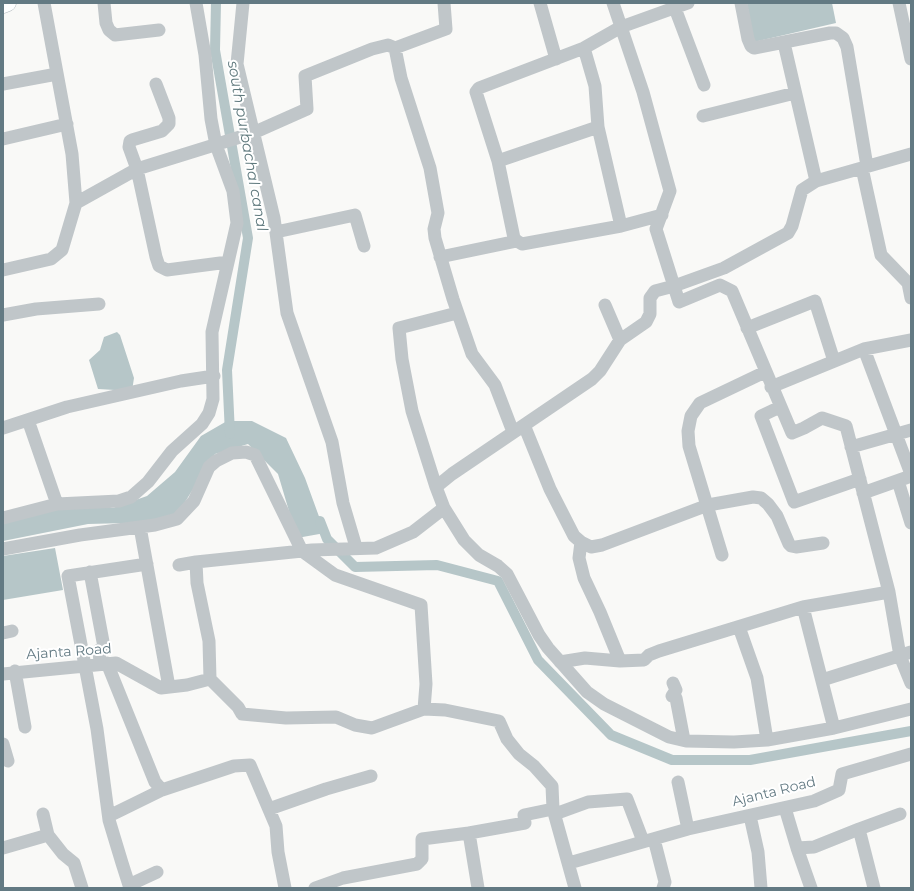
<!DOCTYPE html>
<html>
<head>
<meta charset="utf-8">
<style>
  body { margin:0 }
  #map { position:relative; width:914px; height:891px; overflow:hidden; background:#f9f9f7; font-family:Montserrat,sans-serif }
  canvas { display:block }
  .frame { position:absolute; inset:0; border:4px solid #637a83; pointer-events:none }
</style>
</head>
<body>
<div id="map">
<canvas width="914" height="891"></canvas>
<div class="frame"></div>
</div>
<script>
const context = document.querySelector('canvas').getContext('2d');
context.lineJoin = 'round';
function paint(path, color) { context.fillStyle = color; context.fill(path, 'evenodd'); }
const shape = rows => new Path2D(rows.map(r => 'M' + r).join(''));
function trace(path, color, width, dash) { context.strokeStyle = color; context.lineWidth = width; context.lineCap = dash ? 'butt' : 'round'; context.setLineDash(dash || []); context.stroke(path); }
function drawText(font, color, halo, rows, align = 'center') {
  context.font = font + ' Montserrat,sans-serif'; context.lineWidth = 4; context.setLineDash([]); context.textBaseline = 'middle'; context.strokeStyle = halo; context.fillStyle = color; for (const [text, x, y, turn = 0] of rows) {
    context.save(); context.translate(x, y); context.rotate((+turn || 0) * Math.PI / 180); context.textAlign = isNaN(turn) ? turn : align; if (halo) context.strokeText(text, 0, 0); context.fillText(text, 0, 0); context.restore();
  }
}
paint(shape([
  [747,3,832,3,836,23,754,42],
  [117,332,120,335,134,378,132,391,98,389,89,360,100,350,104,337],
  [227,421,252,421,286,438,305,478,325,533,297,538,278,474,248,444,215,454,175,518,127,523,88,524,3,541,3,522,78,505,113,508,147,496,175,472,201,436],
  [55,548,63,590,3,600,3,556]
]), '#b6c6c8');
trace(shape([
  [216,3,215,50,248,238,227,370,230,434],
  [320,521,327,539,355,567,437,565,498,581,538,660,611,735,672,760,750,760,911,731]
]), '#b6c6c8', 10);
const major = shape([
  [3,5,8,3]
]);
trace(major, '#b3babe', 17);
trace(shape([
  [44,3,72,154,76,203],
  [104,3,106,23,109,30,115,35,159,30],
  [243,3,237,64,274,218,287,313,332,442,343,503,356,547],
  [444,3,446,29,395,48,401,78,430,168,438,213,434,229,435,238,453,299,472,354,495,385,513,432],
  [540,3,556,59],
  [613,3,643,92,670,191,656,229,679,302,720,285,732,291,792,433,804,428,822,418,846,426,889,592,900,656,911,683],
  [673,3,704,85],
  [741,3,748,39,751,46,754,48,830,33,836,33,843,38,847,47,867,166],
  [899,3,911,59],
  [784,43,816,181],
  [584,48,595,86,598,127,621,226],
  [3,84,57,74],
  [156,84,169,118,169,124,162,131,132,140,130,141,129,147,137,169,156,257,159,266,167,270,228,262],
  [703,116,795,93],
  [3,139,67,124],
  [911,154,816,181,802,190,792,226,788,233,724,268,674,286,655,291,650,298,650,314,646,322,620,340,600,371,592,379,452,474,436,487,444,508,464,540,479,555,498,566,507,574,539,635,548,648,587,692,604,704,669,737,686,741,734,742,767,740,834,728,911,709],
  [498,161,598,127],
  [862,168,881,255,908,283,911,298],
  [662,215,621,226,522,244,517,241,514,238,498,161,476,92,479,88,584,48,621,27,688,3],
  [276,232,355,215,364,246],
  [440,257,517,241],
  [3,270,51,259,62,250,76,203,137,169,253,133,307,109,305,76,372,49,388,45,395,48],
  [605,305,620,340],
  [3,315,36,309,99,304],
  [747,328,815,301,834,361],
  [864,349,911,474],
  [771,387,864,349,911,340],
  [780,407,761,416,794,502,860,479],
  [28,420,57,504],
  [524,425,550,489,574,536,581,542,591,547,602,545,708,505,753,497,761,498,768,504,777,516,789,544,791,546,796,547,823,543],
  [3,428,67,407,181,381,214,376],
  [851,447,911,430],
  [898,481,911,523],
  [436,487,412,411,402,359,399,328,457,313],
  [863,493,911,476],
  [3,518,57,504,119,501,131,497,148,482,172,451,202,424,209,413,213,399,212,332,237,223,233,191,216,145,211,119,205,55,196,3],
  [140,527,169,687],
  [581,542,579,558,584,578,600,612,620,661],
  [3,549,80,535,155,525,177,519,194,501,209,467,216,461,232,453,246,452,255,455,302,551,335,575,421,605,426,684,424,709],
  [722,555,689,446,688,431,691,416,700,403,765,372],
  [147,564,68,576,97,729,109,820,122,863,129,885,157,872],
  [179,565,196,562],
  [90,572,104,647,99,650,100,663],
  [739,627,757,678,767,740],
  [3,633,12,631],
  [560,662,585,658,620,661,644,660,649,655,659,651,803,607],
  [107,663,155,782,162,790,234,766,250,765,276,826,278,852,285,888],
  [15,671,25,727],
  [3,674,116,663,161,688,187,685,210,679,238,707,242,714,286,718,336,717,355,725,372,728,424,709,445,710,499,721,507,739,519,754,534,766,552,786,553,809,575,888],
  [210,679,209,641,197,583,196,562,312,550,376,548,413,532,444,508],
  [822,680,911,652],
  [673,683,676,690,672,696,676,698,684,740],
  [834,728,803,607,889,592],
  [3,744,8,761],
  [678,782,688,829],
  [785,808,797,848,814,847,859,829,874,888],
  [269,809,326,789,371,776],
  [43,814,48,835,63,854,74,863,82,888],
  [555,814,588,802,627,799,643,841],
  [109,816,162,790],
  [750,816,758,852,761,888],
  [859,829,900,814],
  [469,833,525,823,524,815,553,809],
  [654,839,665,882,663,888],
  [3,848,48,835],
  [797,848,811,888],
  [569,863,688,829,814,801,839,790,842,774,911,754],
  [315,888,343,878,417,864,422,859,422,839,469,833,478,888]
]), '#c0c6c9', 13);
trace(major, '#fff', 16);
drawText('14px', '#637a83', '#fff', [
  ["Ajanta Road",69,652,-4],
  ["Ajanta Road",774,792,-14]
]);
drawText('italic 15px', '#5e787c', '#fff', [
  ["south purbachal canal",247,146,80]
]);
</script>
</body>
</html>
